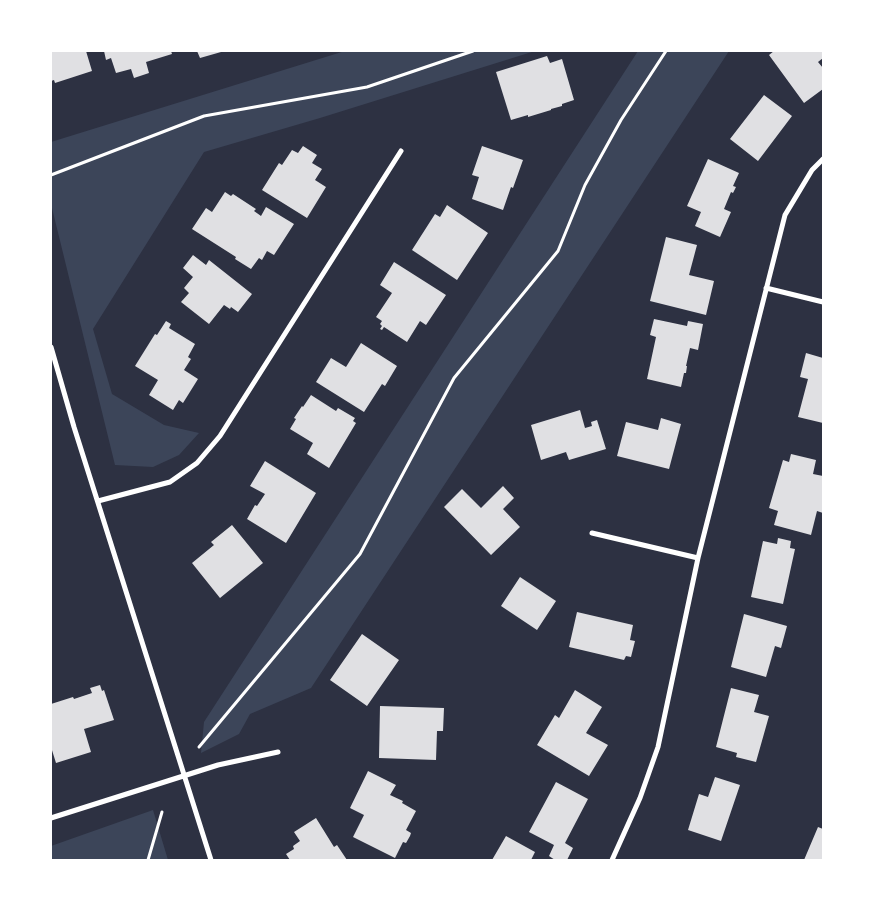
<!DOCTYPE html>
<html>
<head>
<meta charset="utf-8">
<style>
  body { margin:0 }
  #map { position:relative; width:874px; height:911px; overflow:hidden; background:#2d3142; font-family:Montserrat,sans-serif }
  canvas { display:block }
  .frame { position:absolute; inset:0; border:52px solid #fff; pointer-events:none }
</style>
</head>
<body>
<div id="map">
<canvas width="874" height="911"></canvas>
<div class="frame"></div>
</div>
<script>
const context = document.querySelector('canvas').getContext('2d');
context.lineJoin = 'round';
function paint(path, color) { context.fillStyle = color; context.fill(path, 'evenodd'); }
const shape = rows => new Path2D(rows.map(r => 'M' + r).join(''));
function trace(path, color, width, dash) { context.strokeStyle = color; context.lineWidth = width; context.lineCap = dash ? 'butt' : 'round'; context.setLineDash(dash || []); context.stroke(path); }
paint(shape([
  [345,51,535,51,320,118,204,152,93,329,112,394,164,425,199,433,179,455,153,467,115,465,51,204,51,142],
  [638,51,729,51,311,688,250,714,239,734,201,753,204,722],
  [153,810,168,860,51,860,51,846]
]), '#3c4559');
paint(shape([
  [51,51,86,51,92,71,55,83,54,80,51,81],
  [104,51,171,51,172,54,146,62,149,73,134,78,131,69,116,73,111,58,106,60],
  [197,51,221,51,221,52,200,58],
  [774,51,823,51,823,58,818,62,823,68,823,89,804,103,769,55],
  [547,56,550,63,562,59,574,100,562,104,562,106,551,109,551,110,528,117,528,115,511,120,496,72],
  [764,95,792,116,758,161,730,139],
  [303,146,317,155,312,163,322,169,315,180,326,187,307,218,262,190,279,163,282,165,292,150,298,153],
  [482,146,523,160,513,188,511,187,503,210,472,199,479,177,472,175],
  [708,159,739,173,733,186,736,187,733,193,731,192,724,209,731,212,720,237,695,226,701,212,687,206],
  [225,192,231,196,233,194,256,209,254,211,261,216,266,207,294,224,274,255,267,251,262,260,259,258,251,269,235,259,236,257,192,229,206,208,212,212],
  [447,205,488,233,457,280,412,250,435,214,440,217],
  [666,237,697,245,689,275,714,281,706,315,650,301],
  [193,255,206,265,209,260,252,294,238,312,231,307,230,309,224,305,209,324,181,302,189,293,184,288,193,277,183,268],
  [394,262,446,295,426,325,420,321,407,342,384,327,382,330,380,329,382,326,380,324,382,321,376,317,392,293,380,285],
  [654,319,687,326,688,321,703,324,698,350,690,348,686,366,687,366,686,373,684,373,681,387,647,379,656,337,650,335],
  [166,321,171,324,169,328,195,344,188,357,191,359,184,370,198,379,183,403,179,400,173,410,149,395,158,380,135,366,155,334,157,335],
  [361,343,397,366,385,386,382,384,364,412,316,382,331,358,346,367],
  [806,353,823,358,823,423,798,417,808,379,800,377],
  [311,395,336,411,338,408,355,418,353,421,356,423,329,468,307,454,313,443,290,429,296,419,294,418,302,406,303,407],
  [580,410,585,428,592,426,591,422,597,420,606,449,569,460,566,452,541,460,531,425],
  [661,418,681,424,669,469,617,456,626,422,658,430],
  [791,454,816,460,813,474,823,476,823,513,817,511,811,535,774,525,778,511,769,508,783,460,789,462],
  [265,461,316,493,286,543,247,519,255,505,257,506,265,494,250,486],
  [503,486,514,498,503,509,520,527,491,555,444,507,462,489,481,508],
  [232,525,263,563,220,598,192,563,214,545,211,542],
  [778,538,791,541,790,548,795,549,783,604,751,597,763,541,777,544],
  [520,577,556,601,537,630,501,606],
  [577,612,633,625,630,640,635,641,631,657,626,656,624,660,569,647],
  [744,614,787,626,781,648,775,646,766,677,731,667],
  [362,634,399,660,367,706,330,680],
  [100,685,102,691,104,690,114,720,84,729,91,752,56,763,51,747,51,704,73,697,74,699,92,693,90,688],
  [731,688,759,695,754,712,769,716,756,762,736,757,737,753,716,747],
  [575,690,602,707,586,733,608,745,589,776,537,745,555,715,559,718],
  [380,706,444,708,443,731,437,731,436,760,379,758],
  [368,771,396,785,390,795,403,801,402,803,416,811,406,830,411,833,410,836,406,843,403,842,395,858,353,837,364,815,350,808],
  [715,777,740,785,721,841,688,830,699,794,708,797],
  [556,782,588,799,565,843,573,848,567,860,555,860,549,856,554,845,529,832],
  [316,818,334,847,337,845,347,860,290,860,286,854,294,849,293,846,300,841,294,832],
  [818,827,823,829,823,860,804,860],
  [506,836,535,852,531,860,492,860]
]), '#e0e0e3');
trace(shape([
  [51,175,204,116,367,87,473,51],
  [199,747,360,554,454,378,558,251,585,185,621,120,666,51],
  [148,860,162,812]
]), '#fff', 3);
trace(shape([
  [766,288,823,302],
  [51,347,74,427,211,860],
  [98,501,170,482,197,463,220,436,401,151],
  [592,533,698,558],
  [51,818,218,765,278,752],
  [612,860,640,798,658,747,698,558,785,215,812,170,823,159]
]), '#fff', 5);
</script>
</body>
</html>
